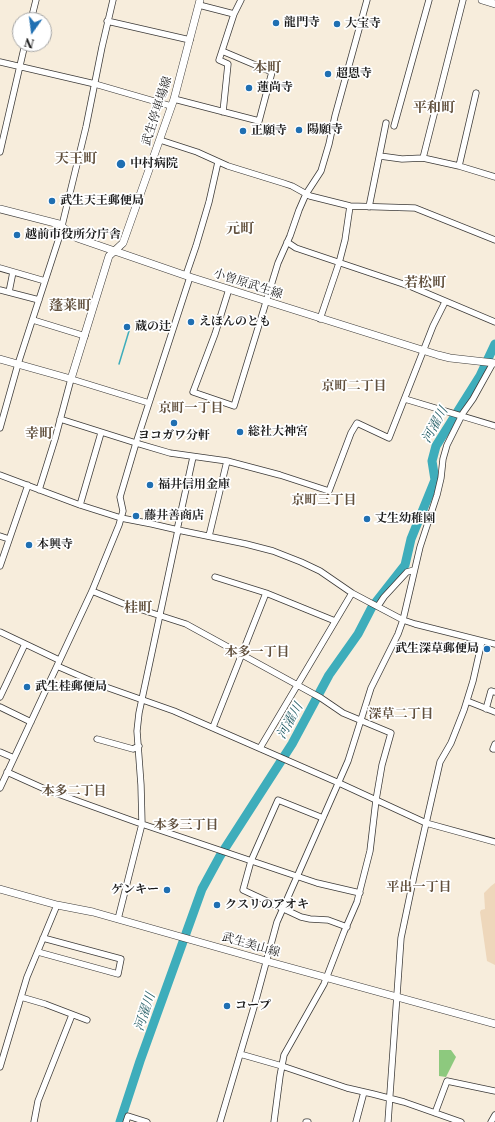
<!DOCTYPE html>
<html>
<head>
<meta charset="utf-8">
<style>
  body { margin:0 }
  #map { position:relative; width:495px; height:1122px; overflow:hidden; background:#f7eddc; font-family:"Libre Caslon Text",serif }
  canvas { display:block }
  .north { position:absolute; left:12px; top:12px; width:40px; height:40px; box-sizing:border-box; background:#fff; border:1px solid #a4a4a4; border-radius:50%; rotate:194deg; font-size:11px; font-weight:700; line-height:16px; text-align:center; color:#1c1c1c }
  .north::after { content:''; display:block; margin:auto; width:14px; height:18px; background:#1f6fb2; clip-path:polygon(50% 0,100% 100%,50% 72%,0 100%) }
</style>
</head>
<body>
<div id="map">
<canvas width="495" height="1122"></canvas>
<div class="north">N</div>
</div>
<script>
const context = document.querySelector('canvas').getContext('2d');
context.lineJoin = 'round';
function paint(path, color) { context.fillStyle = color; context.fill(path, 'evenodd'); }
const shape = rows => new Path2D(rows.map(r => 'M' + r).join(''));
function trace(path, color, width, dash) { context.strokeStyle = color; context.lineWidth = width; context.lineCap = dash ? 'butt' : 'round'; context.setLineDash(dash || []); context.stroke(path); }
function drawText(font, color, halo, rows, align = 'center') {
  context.font = font + ' "Libre Caslon Text","Noto Serif JP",serif'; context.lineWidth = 3.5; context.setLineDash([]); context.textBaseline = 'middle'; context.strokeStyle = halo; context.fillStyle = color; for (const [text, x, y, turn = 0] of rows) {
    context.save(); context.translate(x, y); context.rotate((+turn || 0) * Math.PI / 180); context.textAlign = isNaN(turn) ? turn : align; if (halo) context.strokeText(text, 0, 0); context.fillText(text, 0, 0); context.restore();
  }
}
paint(shape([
  [495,883,495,965,487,961,480,912,481,910,485,909,484,893,491,886]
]), '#eed7bb');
paint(shape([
  [439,1050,451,1050,456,1057,446,1077,439,1076]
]), '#8dc97e');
trace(shape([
  [119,364,129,331]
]), '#3eadbb', 1.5);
trace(shape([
  [120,1122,140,1061,202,889,220,856,292,744,329,675,358,634,372,607,405,565,411,539,435,480,432,461,436,446,480,376,495,344]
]), '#3eadbb', 9);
const minor = shape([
  [199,5,234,14],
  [31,20,36,0],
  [107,21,190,40],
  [0,62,95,84,171,106],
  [174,99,259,121,272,72,222,51],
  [223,112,228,64,219,60,234,14,241,0],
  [394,126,429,0],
  [160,140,197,152,228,166,283,183,292,186,310,196,350,206,415,208,495,240],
  [0,152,25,44],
  [380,156,402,159,423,158,459,166,495,177],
  [423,158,463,0],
  [459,166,476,93],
  [369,207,386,123],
  [287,242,296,248,412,287,495,322],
  [0,268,45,281],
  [186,275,196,246,209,202,218,162],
  [229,289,215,334,193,392,234,406,278,263,290,236,299,210,306,194,321,171,329,144,335,116,367,0],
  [0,290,39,300],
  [9,292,13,272],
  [320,319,339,263,345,240,350,206],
  [33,320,85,336],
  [405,399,495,426],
  [60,419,136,443,170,453,227,461,280,475,329,491,351,433,357,423,389,438,433,326,445,302],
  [0,428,18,364,59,238,86,127,102,47,113,0],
  [0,475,80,505,121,518,152,524,178,530,246,544,273,551,301,562,320,571,352,593,403,620,415,624,495,644],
  [39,490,55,439,71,379,149,403],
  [80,505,101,433],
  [177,530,193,457],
  [0,536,9,539],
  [209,536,227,461],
  [0,566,28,485],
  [215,577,266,593,335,621],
  [92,591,124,604,186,624,321,698,343,713,391,733,382,765,376,800,370,851,357,902,344,932,324,984,284,1055,280,1076,274,1122],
  [378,606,384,597,407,572,414,570],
  [0,632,59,660],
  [57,666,103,686,174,711,339,783,426,823,495,842],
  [0,697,25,644],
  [467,701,495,712],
  [0,707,31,722],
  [486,709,491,691,495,692],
  [213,727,266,593],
  [97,739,133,749,139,746],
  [495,744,493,749,495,749],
  [260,748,352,593],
  [0,752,14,758],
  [7,772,47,790,136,822,317,883,360,893],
  [0,788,92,591,119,525,123,511,120,497,136,443,190,277],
  [323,818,278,800,251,861,243,890,301,917,310,919,328,920,347,927],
  [118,919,142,824,141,785,137,731,139,713,178,530],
  [38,952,118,974,121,959,43,938],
  [21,997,45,1004,87,1020],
  [240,1054,282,1066,347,1088,373,1094,404,1102,461,1122],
  [0,1067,27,977,57,905],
  [435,1113,447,1081,495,1091],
  [34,1122,38,1101,72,1015],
  [126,1122,128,1116,147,1122],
  [220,1122,254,1007,277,922,348,761,371,688,398,634,403,620,420,547,437,495,441,478,443,459,447,445,463,413,473,399,493,363],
  [306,1122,308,1122],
  [356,1122,364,1092],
  [388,1122,401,938,414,876,440,762,451,743,464,710,473,681,482,641],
  [491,1122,495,1115]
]);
const major = shape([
  [482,0,495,4],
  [0,209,59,224,71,234,77,238,190,277,438,355,450,358,495,363],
  [0,359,71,379,109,256,123,243,174,99,200,0],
  [0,889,57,905,93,912,266,961,495,1024]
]);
trace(minor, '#3d3b39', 7);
trace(major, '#3d3b39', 8);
trace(minor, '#fff', 5.5);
trace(major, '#fff', 7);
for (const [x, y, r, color] of [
  [276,23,4,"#1f6fb2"],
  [337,24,4,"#1f6fb2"],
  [328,74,4,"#1f6fb2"],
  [249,88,4,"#1f6fb2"],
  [299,130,4,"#1f6fb2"],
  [243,131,4,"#1f6fb2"],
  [121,164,5,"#1f6fb2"],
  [52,201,4,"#1f6fb2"],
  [17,235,4,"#1f6fb2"],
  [191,322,4,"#1f6fb2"],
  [127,327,4,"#1f6fb2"],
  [174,423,4,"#1f6fb2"],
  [240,432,4,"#1f6fb2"],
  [150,485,4,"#1f6fb2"],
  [136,516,4,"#1f6fb2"],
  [367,519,4,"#1f6fb2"],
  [29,545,4,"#1f6fb2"],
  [487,649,4,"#1f6fb2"],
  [27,687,4,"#1f6fb2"],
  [167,890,4,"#1f6fb2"],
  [217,905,4,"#1f6fb2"],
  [227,1006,4,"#1f6fb2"]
]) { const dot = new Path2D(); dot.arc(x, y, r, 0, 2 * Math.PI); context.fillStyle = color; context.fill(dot); trace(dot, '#fff', 1.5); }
drawText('bold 12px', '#1c1c1c', '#fff', [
  ["龍門寺",284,23],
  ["大宝寺",345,24],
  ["超恩寺",336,74],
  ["蓮尚寺",257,88],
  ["陽願寺",307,130],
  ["正願寺",251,131],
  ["中村病院",130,164],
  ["武生天王郵便局",60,201],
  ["越前市役所分庁舎",25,235],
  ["えほんのとも",199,322],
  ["蔵の辻",135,327],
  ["総社大神宮",248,432],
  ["ヨコガワ分軒",174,436,"center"],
  ["福井信用金庫",158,485],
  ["藤井善商店",144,516],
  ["丈生幼稚園",375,519],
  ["本興寺",37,545],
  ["武生深草郵便局",479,649,"right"],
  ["武生桂郵便局",35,687],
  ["ゲンキー",159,890,"right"],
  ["クスリのアオキ",225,905],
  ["コープ",235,1006]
], 'left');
drawText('12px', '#1c1c1c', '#fff', [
  ["武生停車場線",157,111,-72],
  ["小曽原武生線",248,284,18],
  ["武生美山線",251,945,16]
]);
drawText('bold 13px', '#61503d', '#fff', [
  ["京町二丁目",354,386],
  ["京町一丁目",191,408],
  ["京町三丁目",324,500],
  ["本多一丁目",257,652],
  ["深草二丁目",401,714],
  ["本多二丁目",74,791],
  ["本多三丁目",186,825],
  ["平出一丁目",419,887]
]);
drawText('italic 13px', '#2d646c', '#fff', [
  ["河濯川",435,425,-61],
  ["河濯川",290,721,-61],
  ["河濯川",145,1012,-71]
]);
drawText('bold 14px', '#61503d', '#fff', [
  ["本町",267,68],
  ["平和町",434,108],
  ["天王町",76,159],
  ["元町",240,229],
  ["若松町",425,283],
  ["蓬莱町",70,306],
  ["幸町",39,434],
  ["桂町",138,608]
]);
</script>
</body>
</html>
